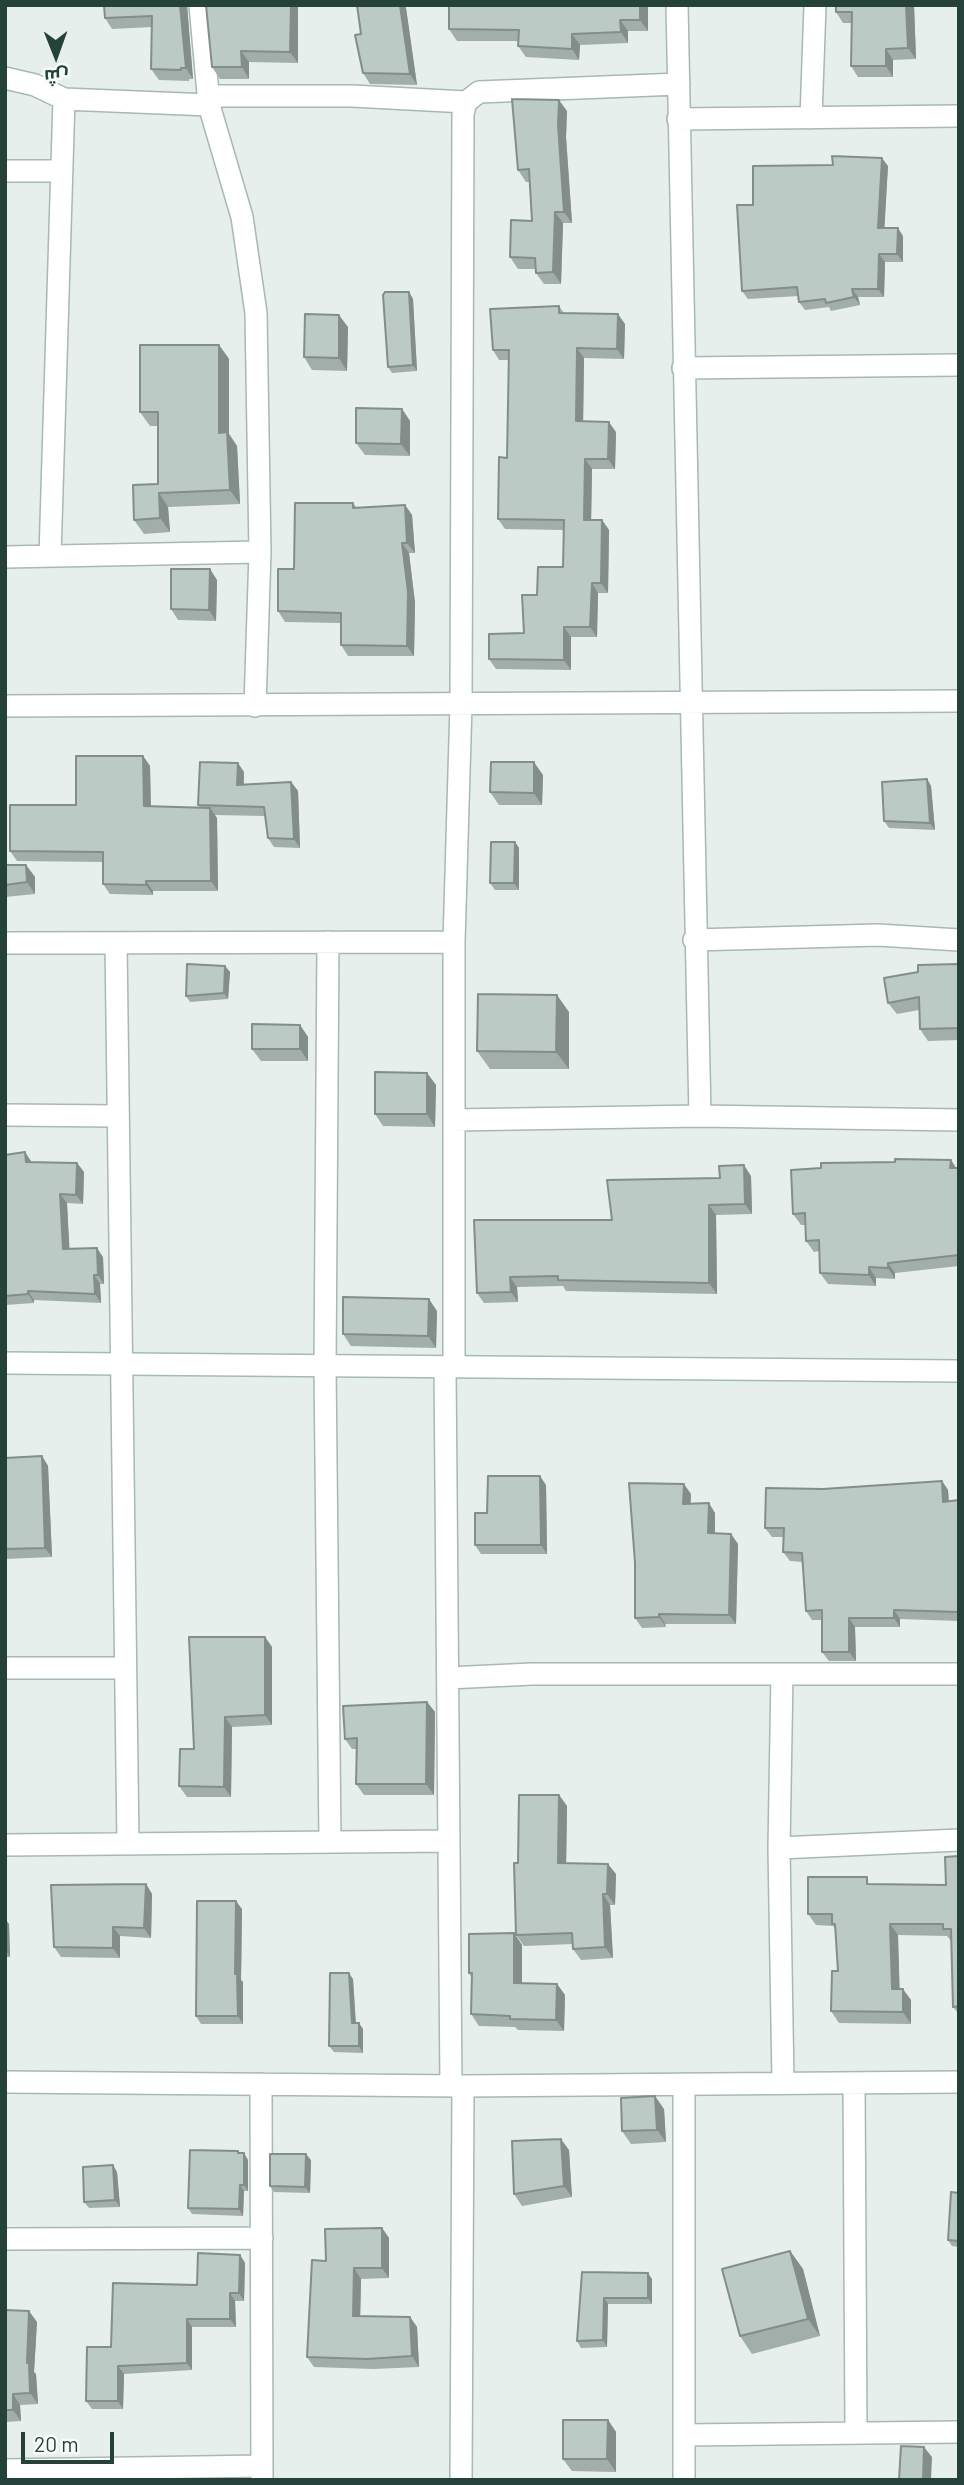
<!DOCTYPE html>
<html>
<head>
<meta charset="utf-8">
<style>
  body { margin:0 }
  #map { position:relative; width:964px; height:2485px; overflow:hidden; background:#e6efeb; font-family:Barlow,Cairo,sans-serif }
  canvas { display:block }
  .frame { position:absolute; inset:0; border:7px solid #24423a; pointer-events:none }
  .north { position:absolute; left:21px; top:21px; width:70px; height:70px; -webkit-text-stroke:5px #f7fbf9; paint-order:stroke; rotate:179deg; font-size:19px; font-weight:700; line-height:28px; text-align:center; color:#24423a }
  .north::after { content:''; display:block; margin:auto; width:24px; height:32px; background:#24423a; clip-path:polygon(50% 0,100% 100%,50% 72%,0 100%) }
  .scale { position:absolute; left:21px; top:2432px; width:93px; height:32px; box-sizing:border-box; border:4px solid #24423a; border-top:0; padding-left:9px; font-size:21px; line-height:24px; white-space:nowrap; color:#24423a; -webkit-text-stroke:5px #f7fbf9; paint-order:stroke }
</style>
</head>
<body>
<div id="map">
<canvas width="964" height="2485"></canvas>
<div class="frame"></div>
<div class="north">ش</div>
<div class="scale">20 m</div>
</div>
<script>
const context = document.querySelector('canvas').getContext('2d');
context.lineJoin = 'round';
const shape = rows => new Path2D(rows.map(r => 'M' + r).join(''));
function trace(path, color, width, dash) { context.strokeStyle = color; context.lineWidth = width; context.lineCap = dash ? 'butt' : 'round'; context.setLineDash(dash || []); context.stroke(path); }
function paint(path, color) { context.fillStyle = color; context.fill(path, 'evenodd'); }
const street = shape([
  [200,5,209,105,242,217,256,313,260,552,255,706],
  [677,5,700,1116],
  [5,78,35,85,64,99,209,105],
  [208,96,352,96,466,102],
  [811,118,815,5],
  [678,119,959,116],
  [5,171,62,171],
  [683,368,959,365],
  [50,556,64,99],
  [5,557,260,552],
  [5,706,959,701],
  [694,940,878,935,959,940],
  [328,942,325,1366,330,1842],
  [5,943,454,942],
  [116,943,128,1844],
  [5,1115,117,1116],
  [454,1120,700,1116,959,1120],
  [445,1367,451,2086],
  [454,1367,454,942,461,704,463,114,466,102,479,92,679,84],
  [5,1668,125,1668],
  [782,1674,779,1848,783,2083],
  [448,1678,532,1674,959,1674],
  [5,1845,449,1841],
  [779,1848,959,1840],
  [5,2082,463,2086,959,2082],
  [854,2083,856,2432],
  [261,2084,262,2480],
  [684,2084,684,2480],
  [5,2239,262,2238],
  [685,2435,959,2432],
  [5,2470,262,2466],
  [461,2480,463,2086]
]);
const secondary = shape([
  [5,1363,959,1371]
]);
trace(street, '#a8b8b2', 24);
trace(secondary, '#a4bbb3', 24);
trace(street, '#fff', 21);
trace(secondary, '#fff', 21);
paint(shape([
  [187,5,193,79,189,79,189,81,159,80,151,69,152,27,112,29,105,18],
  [298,5,298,63,249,62,249,79,220,79,212,67],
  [357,5,404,5,406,8,417,85,370,84,363,73,361,34],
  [449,5,648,5,648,31,628,31,628,43,580,45,579,60,526,57,518,46,518,41,457,41,449,29],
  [836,5,914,5,916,59,893,60,893,77,858,77,851,66,852,23,843,23,836,12],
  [567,111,566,137,572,223,563,223,561,284,544,284,536,273,536,269,518,269,510,257,532,221,530,182,526,182,518,170],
  [888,166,884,228,903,236,903,262,885,262,884,297,858,297,860,305,831,311,829,307,805,310,799,302,799,296,748,299,742,291,753,205],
  [409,292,413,299,417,371,392,373,388,367],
  [559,306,564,313,625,324,624,359,584,358,583,422,616,432,615,469,592,469,591,520,602,520,609,530,608,593,598,593,597,637,571,637,571,670,496,669,489,659,524,633,537,595,563,567,564,530,505,529,498,519,507,458,509,360,499,360,493,350],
  [348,327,347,371,312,370,304,357],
  [219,345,229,359,229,434,237,446,240,504,168,507,170,532,144,534,134,520,158,484,158,426,150,426,140,412],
  [402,409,410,421,410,456,365,455,356,443],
  [353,503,357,508,405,505,412,515,415,553,409,553,415,603,414,656,348,656,341,645,341,623,285,622,278,611,294,569],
  [217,580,216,621,178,620,171,609],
  [143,756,150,766,151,806,200,808,198,805,244,772,244,784,291,782,298,791,300,848,274,847,268,838,265,816,215,815,217,818,218,891,153,891,153,895,110,894,103,884,103,862,17,861,10,851],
  [543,775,542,805,499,805,490,792],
  [927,779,931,786,935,830,889,828,884,821],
  [515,842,519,848,519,890,495,890,490,883],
  [5,865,26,865,35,877,35,894,5,897],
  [959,964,959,1040,928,1041,920,1029,919,1010,897,1014,888,1003],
  [225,966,230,972,228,999,190,1002,186,996],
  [569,1012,569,1069,490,1069,477,1051],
  [300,1025,308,1037,308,1061,261,1061,252,1049],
  [427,1073,436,1085,435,1127,383,1126,375,1114],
  [5,1155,31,1161,31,1162,77,1163,84,1172,83,1204,67,1203,69,1249,103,1257,104,1284,100,1284,101,1303,34,1300,34,1303,5,1305],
  [951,1160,956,1168,959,1168,959,1266,895,1273,895,1279,876,1278,876,1286,828,1284,820,1273,819,1251,814,1252,806,1241,806,1225,801,1225,793,1214,895,1162],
  [751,1176,752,1214,716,1215,717,1294,566,1291,563,1286,517,1287,518,1302,484,1303,477,1293,612,1220,720,1178],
  [437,1311,436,1348,351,1346,343,1334],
  [42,1456,48,1466,52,1557,5,1559,5,1458],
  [942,1481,948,1490,949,1501,959,1500,959,1621,900,1619,900,1627,855,1627,856,1661,829,1661,822,1652,822,1620,812,1620,806,1611,803,1562,790,1561,783,1552,783,1537,772,1537,765,1528,823,1489],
  [546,1485,547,1554,481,1554,475,1545,487,1513],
  [691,1494,690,1504,715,1513,715,1533,731,1534,738,1544,736,1624,665,1624,666,1627,642,1628,635,1618],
  [265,1637,272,1647,272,1725,232,1727,231,1797,187,1797,179,1786,194,1749],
  [427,1702,435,1712,434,1795,364,1795,356,1784,357,1749,352,1749,345,1739],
  [559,1795,567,1806,566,1863,616,1874,615,1905,610,1905,613,1958,581,1960,573,1949,573,1944,524,1946,516,1935,518,1863],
  [959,1856,959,2014,953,2007,951,1941,947,1936,898,1935,899,1989,911,2000,911,2024,839,2023,831,2011,838,1971,836,1929,833,1926,816,1925,808,1914,871,1884,946,1885],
  [146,1884,152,1894,151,1938,120,1936,120,1958,61,1957,54,1947],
  [242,1909,241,1980,243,1982,243,2024,201,2024,196,2016],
  [5,1919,9,1924,10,1957,5,1957],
  [514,1933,522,1945,522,1983,557,1984,565,1995,564,2031,518,2030,515,2027,479,2026,471,2014,472,1978,469,1973],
  [353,1979,356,2023,363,2029,363,2053,334,2052,329,2046],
  [664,2109,666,2142,631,2144,622,2131],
  [569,2150,572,2197,522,2206,514,2194],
  [238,2151,248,2160,248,2191,244,2191,243,2216,192,2214,188,2208],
  [311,2160,310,2193,274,2192,270,2186],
  [117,2172,120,2207,89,2208,84,2202],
  [959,2193,959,2247,952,2246,948,2240],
  [382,2228,389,2238,389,2278,361,2279,360,2317,410,2317,417,2327,419,2367,374,2369,314,2367,307,2357,326,2261],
  [790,2251,803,2269,820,2336,752,2354,740,2336],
  [240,2255,245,2263,244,2301,235,2301,236,2327,192,2327,192,2370,124,2374,123,2409,92,2409,86,2401,111,2347],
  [582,2272,652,2279,652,2304,608,2304,607,2347,581,2348,577,2341],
  [5,2310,37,2322,34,2372,36,2374,38,2404,20,2405,21,2421,5,2422],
  [608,2420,616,2432,616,2472,572,2471,563,2459]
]), '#a1aea9');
paint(shape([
  [180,5,187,5,193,79,186,68],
  [291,5,298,5,298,63,290,52],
  [400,5,404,5,406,8,417,85,410,74],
  [640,5,648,5,648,31,640,20],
  [906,5,914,5,916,59,908,48],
  [620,20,628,31,628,43,621,32],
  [572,34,580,45,579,60,572,49],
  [886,49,893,60,893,77,886,66],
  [241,51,249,62,249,79,242,67],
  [559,100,567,111,566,137,572,223,564,212,558,125],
  [882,158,888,166,884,236,878,228],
  [555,212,563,223,561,284,553,272],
  [898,228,903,236,903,262,897,254],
  [879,254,885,262,884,297,878,289],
  [852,289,858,297,860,305,854,297],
  [409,292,413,299,417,371,413,365],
  [618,314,625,324,624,359,617,349],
  [339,315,348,327,347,371,339,358],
  [219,345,229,359,229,434,237,446,240,504,230,490,219,433],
  [577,348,584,358,583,431,576,421],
  [402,409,410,421,410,456,401,444],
  [609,422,616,432,615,469,608,459],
  [585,459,592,469,591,529,584,520],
  [159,493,168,507,170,532,160,518],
  [405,505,412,515,415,553,407,543],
  [602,520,609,530,608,593,601,583],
  [402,543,409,553,415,603,414,656,407,646],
  [210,569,217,580,216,621,209,610],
  [592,583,598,593,597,637,590,627],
  [564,627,571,637,571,670,564,660],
  [143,756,150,766,151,816,144,806],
  [534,762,543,775,542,805,534,793],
  [238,763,244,772,243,794,237,785],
  [927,779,931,786,935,830,930,823],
  [291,782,298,791,300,848,294,839],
  [210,808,217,818,218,891,211,881],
  [515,842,519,848,519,890,514,883],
  [26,865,35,877,35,894,27,882],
  [146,881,153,891,153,895,146,885],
  [225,966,230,972,228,999,224,993],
  [557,995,569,1012,569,1069,556,1052],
  [300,1025,308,1037,308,1061,300,1049],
  [427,1073,436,1085,435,1127,427,1114],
  [25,1152,31,1161,33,1171,26,1162],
  [951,1160,958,1171,950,1168],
  [77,1163,84,1172,83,1204,76,1195],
  [744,1165,751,1176,752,1214,745,1204],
  [60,1194,67,1203,70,1258,63,1249],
  [709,1205,716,1215,717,1294,709,1283],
  [97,1248,103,1257,104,1284,98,1275],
  [888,1263,895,1273,895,1279,888,1268],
  [869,1267,876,1278,876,1286,869,1275],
  [94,1275,100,1284,101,1303,95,1294],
  [510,1277,517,1287,518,1302,511,1292],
  [28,1291,34,1300,34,1303,28,1294],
  [429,1299,437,1311,436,1348,428,1336],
  [42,1456,48,1466,52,1557,45,1548],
  [540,1476,546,1485,547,1554,541,1545],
  [942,1481,948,1490,949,1511,943,1502],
  [684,1484,691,1494,690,1514,683,1504],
  [709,1503,715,1513,715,1543,708,1533],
  [731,1534,738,1544,736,1624,729,1615],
  [894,1610,900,1619,900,1627,894,1618],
  [659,1614,665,1624,666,1627,659,1617],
  [849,1618,855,1627,856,1661,849,1652],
  [265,1637,272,1647,272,1725,265,1715],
  [427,1702,435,1712,434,1795,426,1784],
  [225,1717,232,1727,231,1797,224,1787],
  [559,1795,567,1806,566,1874,558,1863],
  [608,1864,616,1874,615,1905,607,1894],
  [146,1884,152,1894,151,1938,144,1928],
  [603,1894,610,1905,613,1958,605,1947],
  [236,1901,242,1909,241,1980,243,1982,243,2024,238,2016,235,1974],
  [5,1919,9,1924,10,1957,6,1951],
  [890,1924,898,1935,900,2000,892,1989],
  [113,1927,120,1936,120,1958,113,1948],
  [514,1933,522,1945,522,1995,514,1983],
  [349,1973,353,1979,356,2029,352,2023],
  [557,1984,565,1995,564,2031,556,2020],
  [903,1989,911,2000,911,2024,903,2012],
  [359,2023,363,2029,363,2053,359,2046],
  [655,2096,664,2109,666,2142,657,2130],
  [561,2139,569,2150,572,2197,564,2186],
  [244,2153,248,2160,248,2191,244,2185],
  [306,2154,311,2160,310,2193,305,2187],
  [113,2165,117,2172,120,2207,115,2200],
  [240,2185,244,2191,243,2216,239,2209],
  [382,2228,389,2238,389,2278,382,2268],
  [790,2251,803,2269,820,2336,808,2319],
  [240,2255,245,2263,244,2301,239,2293],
  [354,2268,361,2279,360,2327,353,2316],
  [648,2273,652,2279,652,2304,648,2298],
  [230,2293,235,2301,236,2327,230,2319],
  [604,2298,608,2304,607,2347,603,2340],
  [29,2311,37,2322,34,2372,36,2374,38,2404,30,2393,27,2363],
  [410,2317,417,2327,419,2367,412,2356],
  [187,2319,192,2327,192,2370,187,2363],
  [118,2366,124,2374,123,2409,118,2401],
  [13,2394,20,2405,21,2421,13,2410],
  [608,2420,616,2432,616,2472,607,2459],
  [924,2447,932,2457,931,2480,923,2480]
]), '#838d89');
const building = shape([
  [104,5,180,5,186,68,181,68,181,70,151,69,152,16,105,18,104,5],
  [206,5,291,5,290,52,241,51,242,67,212,67,206,5],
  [357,5,400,5,410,74,363,73,355,35,361,34,357,5],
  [449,5,640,5,640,20,620,20,621,32,572,34,572,49,518,46,519,30,449,29,449,5],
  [836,5,906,5,908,48,886,49,886,66,851,66,852,12,836,12,836,5],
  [512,99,559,100,558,125,564,212,555,212,553,272,536,273,535,258,510,257,511,220,532,221,529,169,518,170,512,99],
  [832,156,882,158,878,228,898,228,897,254,879,254,878,289,852,289,854,297,826,303,825,299,799,302,797,287,742,291,737,205,753,205,753,166,833,165,832,156],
  [385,292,409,292,413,365,388,367,383,295,385,292],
  [559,306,559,313,618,314,617,349,577,348,576,421,609,422,608,459,585,459,584,520,602,520,601,583,592,583,590,627,564,627,564,660,489,659,489,634,524,633,522,595,537,595,538,567,563,567,564,520,498,519,499,457,507,458,509,350,493,350,490,309,559,306],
  [305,314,339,315,339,358,304,357,305,314],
  [140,345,219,345,219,433,227,432,230,490,159,493,160,518,134,520,133,485,158,484,158,412,140,412,140,345],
  [356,408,402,409,401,444,356,443,356,408],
  [295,503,353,503,353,508,405,505,407,543,402,543,408,592,407,646,341,645,341,613,278,611,278,569,294,569,295,503],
  [171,569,210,569,209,610,171,609,171,569],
  [76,756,143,756,144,806,210,808,211,881,146,881,146,885,103,884,103,852,10,851,10,805,76,805,76,756],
  [200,762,238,763,237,785,291,782,294,839,268,838,264,807,198,805,200,762],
  [491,762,534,762,534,793,490,792,491,762],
  [927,779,930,823,884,821,882,782,927,779],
  [491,842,515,842,514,883,490,883,491,842],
  [5,865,26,865,27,882,5,885,5,865],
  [187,964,225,966,224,993,186,996,187,964],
  [959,964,959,1028,920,1029,919,997,888,1003,884,978,918,972,918,965,959,964],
  [478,994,557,995,556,1052,477,1051,478,994],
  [252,1024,300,1025,300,1049,252,1049,252,1024],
  [375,1072,427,1073,427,1114,375,1114,375,1072],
  [25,1152,26,1162,77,1163,76,1195,60,1194,63,1249,97,1248,98,1275,94,1275,95,1294,28,1291,28,1294,5,1296,5,1155,25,1152],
  [895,1159,951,1160,950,1168,959,1168,959,1255,888,1263,888,1268,869,1267,869,1275,820,1273,819,1240,806,1241,805,1213,793,1214,791,1170,821,1168,821,1163,895,1162,895,1159],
  [744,1165,745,1204,709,1205,709,1283,558,1280,558,1276,510,1277,511,1292,477,1293,474,1220,612,1220,607,1180,720,1178,719,1166,744,1165],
  [343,1297,429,1299,428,1336,343,1334,343,1297],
  [42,1456,45,1548,5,1549,5,1458,42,1456],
  [488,1476,540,1476,541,1545,475,1545,475,1513,487,1513,488,1476],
  [942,1481,943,1502,959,1500,959,1612,894,1610,894,1618,849,1618,849,1652,822,1652,822,1610,806,1611,802,1553,783,1552,784,1528,765,1528,766,1488,823,1489,942,1481],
  [629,1483,684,1484,683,1504,709,1503,708,1533,731,1534,729,1615,659,1614,659,1617,635,1618,635,1563,629,1483],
  [189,1637,265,1637,265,1715,225,1717,224,1787,179,1786,180,1749,194,1749,189,1637],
  [427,1702,426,1784,356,1784,357,1738,345,1739,343,1706,427,1702],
  [519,1795,559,1795,558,1863,608,1864,607,1894,603,1894,605,1947,573,1949,572,1933,516,1935,514,1863,518,1863,519,1795],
  [959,1856,959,2006,953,2007,951,1929,943,1929,943,1924,890,1924,892,1989,903,1989,903,2012,831,2011,832,1971,838,1971,835,1924,832,1924,832,1914,808,1914,808,1877,867,1877,867,1884,946,1885,945,1857,959,1856],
  [146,1884,144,1928,113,1927,113,1948,54,1947,51,1885,146,1884],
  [197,1901,236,1901,235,1974,237,1974,238,2016,196,2016,197,1901],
  [514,1933,514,1983,557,1984,556,2020,510,2019,510,2016,471,2014,472,1973,469,1973,469,1934,514,1933],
  [330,1973,349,1973,352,2023,359,2023,359,2046,329,2046,330,1973],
  [655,2096,657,2130,622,2131,621,2098,655,2096],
  [561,2139,564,2186,514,2194,512,2141,561,2139],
  [190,2150,238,2151,238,2153,244,2153,244,2185,240,2185,239,2209,188,2208,190,2150],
  [270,2154,306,2154,305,2187,270,2186,270,2154],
  [113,2165,115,2200,84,2202,83,2167,113,2165],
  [951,2192,959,2193,959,2241,948,2240,951,2192],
  [382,2228,382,2268,354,2268,353,2316,410,2317,412,2356,367,2359,307,2357,312,2260,326,2261,325,2229,382,2228],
  [790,2251,808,2319,740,2336,722,2269,790,2251],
  [198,2253,240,2255,239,2293,230,2293,230,2319,187,2319,187,2363,118,2366,118,2401,86,2401,87,2347,111,2347,113,2283,197,2285,198,2253],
  [582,2272,648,2273,648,2298,604,2298,603,2340,577,2341,582,2272],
  [5,2310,29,2311,27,2363,29,2363,30,2393,13,2394,13,2410,5,2410,5,2310],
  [563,2420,608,2420,607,2459,563,2459,563,2420],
  [901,2446,924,2447,923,2480,899,2480,901,2446]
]);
paint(building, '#bbcac4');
trace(building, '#838d89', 2);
</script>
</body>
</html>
